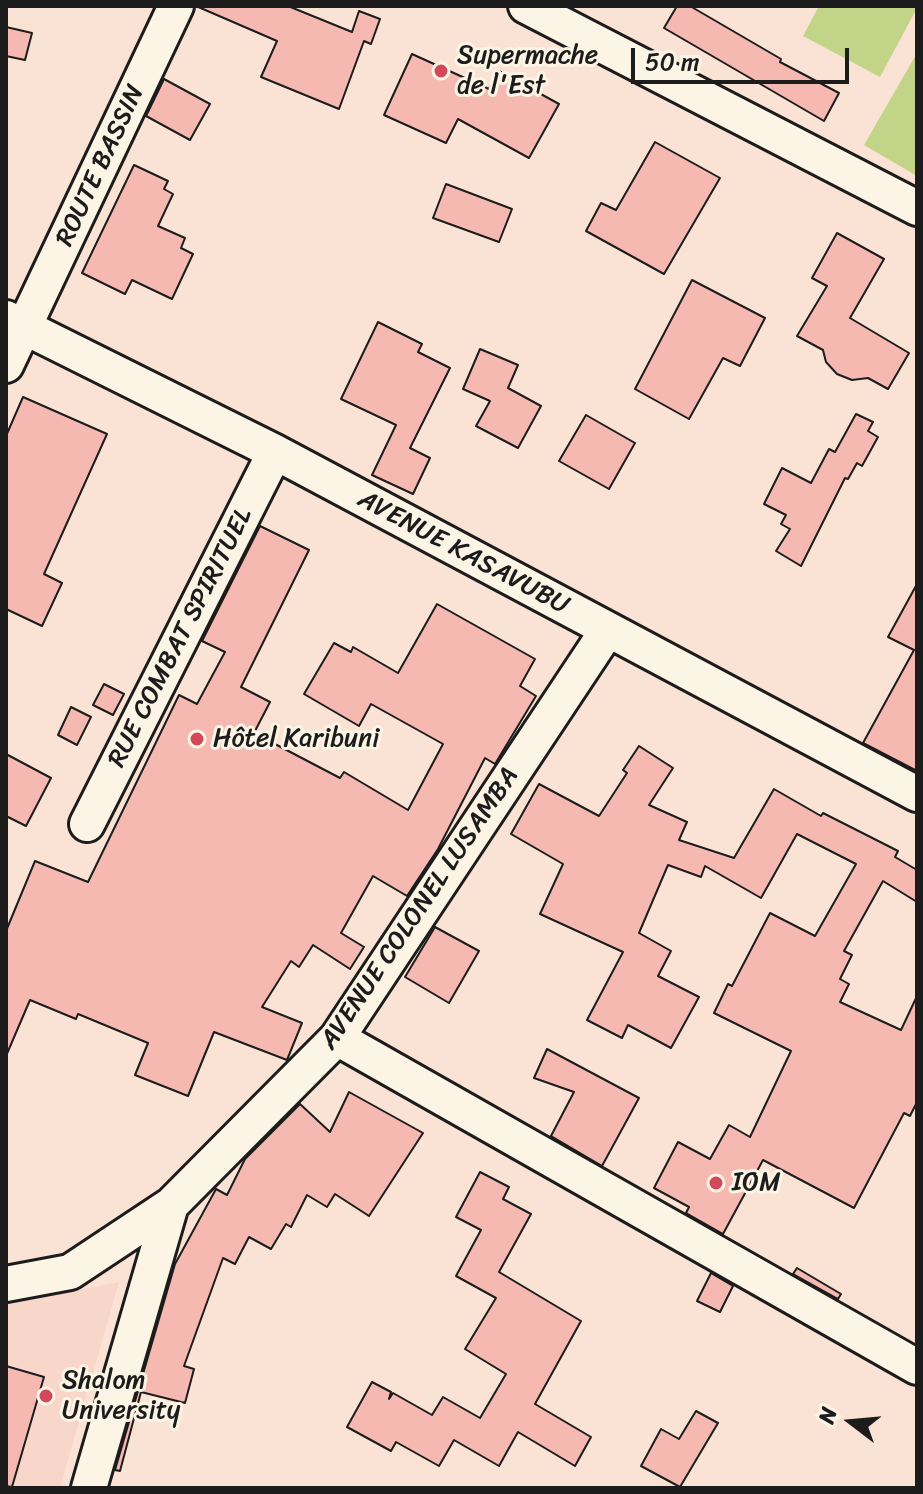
<!DOCTYPE html>
<html>
<head>
<meta charset="utf-8">
<style>
  body { margin:0 }
  #map { position:relative; width:923px; height:1494px; overflow:hidden; background:#fae3d5; font-family:Sriracha,sans-serif }
  canvas { display:block }
  .frame { position:absolute; inset:0; border:8px solid #1c1c1c; pointer-events:none }
  .north { position:absolute; left:811px; top:1382px; width:80px; height:80px; -webkit-text-stroke:6px #fcf5e5; paint-order:stroke; rotate:286deg; font-size:22px; font-weight:700; line-height:32px; text-align:center; color:#1c1c1c }
  .north::after { content:''; display:block; margin:auto; width:28px; height:36px; background:#1c1c1c; clip-path:polygon(50% 0,100% 100%,50% 72%,0 100%) }
  .scale { position:absolute; left:631px; top:48px; width:218px; height:36px; box-sizing:border-box; border:4px solid #1c1c1c; border-top:0; padding-left:10px; font-size:24px; line-height:28px; white-space:nowrap; color:#1c1c1c; -webkit-text-stroke:6px #fcf5e5; paint-order:stroke }
</style>
</head>
<body>
<div id="map">
<canvas width="923" height="1494"></canvas>
<div class="frame"></div>
<div class="north">N</div>
<div class="scale">50 m</div>
</div>
<script>
const context = document.querySelector('canvas').getContext('2d');
context.lineJoin = 'round';
function paint(path, color) { context.fillStyle = color; context.fill(path, 'evenodd'); }
const shape = rows => new Path2D(rows.map(r => 'M' + r).join(''));
function trace(path, color, width, dash) { context.strokeStyle = color; context.lineWidth = width; context.lineCap = dash ? 'butt' : 'round'; context.setLineDash(dash || []); context.stroke(path); }
function drawText(font, color, halo, rows, align = 'center') {
  context.font = font + ' Sriracha,sans-serif'; context.lineWidth = 6; context.setLineDash([]); context.textBaseline = 'middle'; context.strokeStyle = halo; context.fillStyle = color; for (const [text, x, y, turn = 0] of rows) {
    context.save(); context.translate(x, y); context.rotate((+turn || 0) * Math.PI / 180); context.textAlign = isNaN(turn) ? turn : align; if (halo) context.strokeText(text, 0, 0); context.fillText(text, 0, 0); context.restore();
  }
}
paint(shape([
  [119,1282,60,1488,6,1488,6,1304]
]), '#f8d6ca');
paint(shape([
  [819,6,917,6,917,8,880,77,803,36],
  [917,53,917,176,864,145]
]), '#c2d488');
const building = shape([
  [196,6,288,6,352,32,359,11,380,19,371,44,364,41,339,109,261,77,277,41,196,6],
  [677,6,690,6,781,59,780,62,839,93,824,121,664,28,677,6],
  [6,27,32,33,25,60,6,56,6,27],
  [412,54,489,89,499,71,559,104,529,158,458,119,446,143,384,115,412,54],
  [164,79,210,104,190,140,146,116,164,79],
  [655,142,720,178,664,274,586,231,601,203,616,210,655,142],
  [134,165,168,181,164,189,173,194,158,226,185,238,181,248,193,254,172,299,132,280,125,294,82,273,134,165],
  [446,184,512,209,499,242,433,218,446,184],
  [837,233,884,259,850,318,909,353,888,389,868,378,852,380,837,374,826,362,823,350,797,336,827,286,812,278,837,233],
  [692,280,765,318,740,366,723,358,689,419,635,389,692,280],
  [378,322,422,344,418,352,450,368,410,448,430,458,413,494,372,475,396,425,341,399,378,322],
  [480,349,518,365,508,388,541,406,518,448,476,426,490,401,463,389,480,349],
  [23,397,107,434,44,574,62,583,42,626,6,609,6,436,23,397],
  [856,414,873,422,868,431,878,437,862,466,857,463,848,479,845,478,801,566,776,551,790,529,781,524,786,515,764,504,782,468,811,483,829,449,835,452,856,414],
  [586,415,635,443,609,489,559,461,586,415],
  [260,526,309,550,241,687,270,702,254,733,340,778,344,772,408,810,443,744,371,704,359,726,304,694,334,643,351,652,353,647,398,673,437,604,535,659,520,686,536,696,495,764,485,758,438,849,407,896,373,876,341,933,364,947,350,969,313,945,299,967,291,961,262,1007,302,1023,287,1060,214,1032,188,1096,135,1075,148,1043,78,1014,76,1019,30,1000,6,1056,6,931,35,861,88,882,179,695,197,704,225,652,202,641,260,526],
  [917,584,917,771,863,743,914,650,888,637,917,584],
  [104,684,124,694,113,715,93,705,104,684],
  [71,707,91,717,77,745,58,735,71,707],
  [639,746,673,768,649,805,687,822,679,840,734,858,774,789,821,816,823,813,898,851,895,857,917,870,917,902,883,881,844,951,852,955,840,979,849,984,840,1002,901,1030,917,996,917,1102,910,1116,904,1113,854,1208,763,1160,723,1234,686,1213,689,1207,654,1188,678,1142,710,1159,729,1125,750,1137,791,1051,714,1013,728,984,732,986,770,913,815,936,856,864,797,834,761,898,705,866,701,877,668,865,639,933,671,951,658,976,699,997,671,1048,628,1025,622,1038,587,1020,623,952,540,914,563,864,511,834,539,784,599,816,627,773,623,770,639,746],
  [6,754,51,778,26,826,6,816,6,754],
  [435,927,479,951,449,1003,405,977,435,927],
  [547,1049,639,1098,602,1166,551,1136,574,1092,534,1078,547,1049],
  [349,1092,423,1133,369,1216,335,1194,327,1207,307,1195,291,1227,286,1224,271,1249,249,1237,235,1264,223,1258,184,1366,194,1369,185,1403,141,1392,120,1471,115,1470,175,1264,216,1189,227,1195,245,1159,300,1104,330,1132,349,1092],
  [480,1172,509,1187,503,1199,531,1214,499,1272,581,1321,535,1404,591,1437,575,1466,518,1432,499,1466,454,1440,439,1466,396,1442,391,1451,347,1427,372,1382,391,1392,389,1399,393,1393,432,1415,443,1397,480,1418,506,1374,465,1349,496,1298,456,1276,481,1230,456,1217,480,1172],
  [797,1268,841,1294,838,1299,793,1274,797,1268],
  [711,1273,733,1286,720,1312,697,1301,711,1273],
  [6,1366,44,1377,12,1487,6,1486,6,1366],
  [696,1411,718,1423,680,1487,641,1466,661,1429,679,1439,696,1411]
]);
paint(building, '#f5b9b1');
trace(building, '#1c1c1c', 2);
const minor = shape([
  [526,6,917,208],
  [6,318,275,452,917,794],
  [6,365,176,6],
  [87,824,275,452],
  [337,1038,917,1367],
  [6,1284,70,1272,171,1205,337,1038,607,631],
  [89,1488,171,1205]
]);
trace(minor, '#1c1c1c', 40);
trace(minor, '#fcf5e5', 34);
for (const [x, y, r, color] of [
  [441,71,8,"#d1495b"],
  [197,739,8,"#d1495b"],
  [716,1183,8,"#d1495b"],
  [46,1396,8,"#d1495b"]
]) { const dot = new Path2D(); dot.arc(x, y, r, 0, 2 * Math.PI); context.fillStyle = color; context.fill(dot); trace(dot, '#fcf5e5', 3); }
drawText('26px', '#1c1c1c', '#fcf5e5', [
  ["Supermache",457,56],
  ["de l'Est",457,86],
  ["Hôtel Karibuni",213,739],
  ["IOM",732,1183],
  ["Shalom",62,1381],
  ["University",62,1411]
], 'left');
drawText('26px', '#1c1c1c', '#fcf5e5', [
  ["ROUTE BASSIN",101,166,-65],
  ["AVENUE KASAVUBU",463,553,28],
  ["RUE COMBAT SPIRITUEL",181,638,-63],
  ["AVENUE COLONEL LUSAMBA",420,909,-56]
]);
</script>
</body>
</html>
